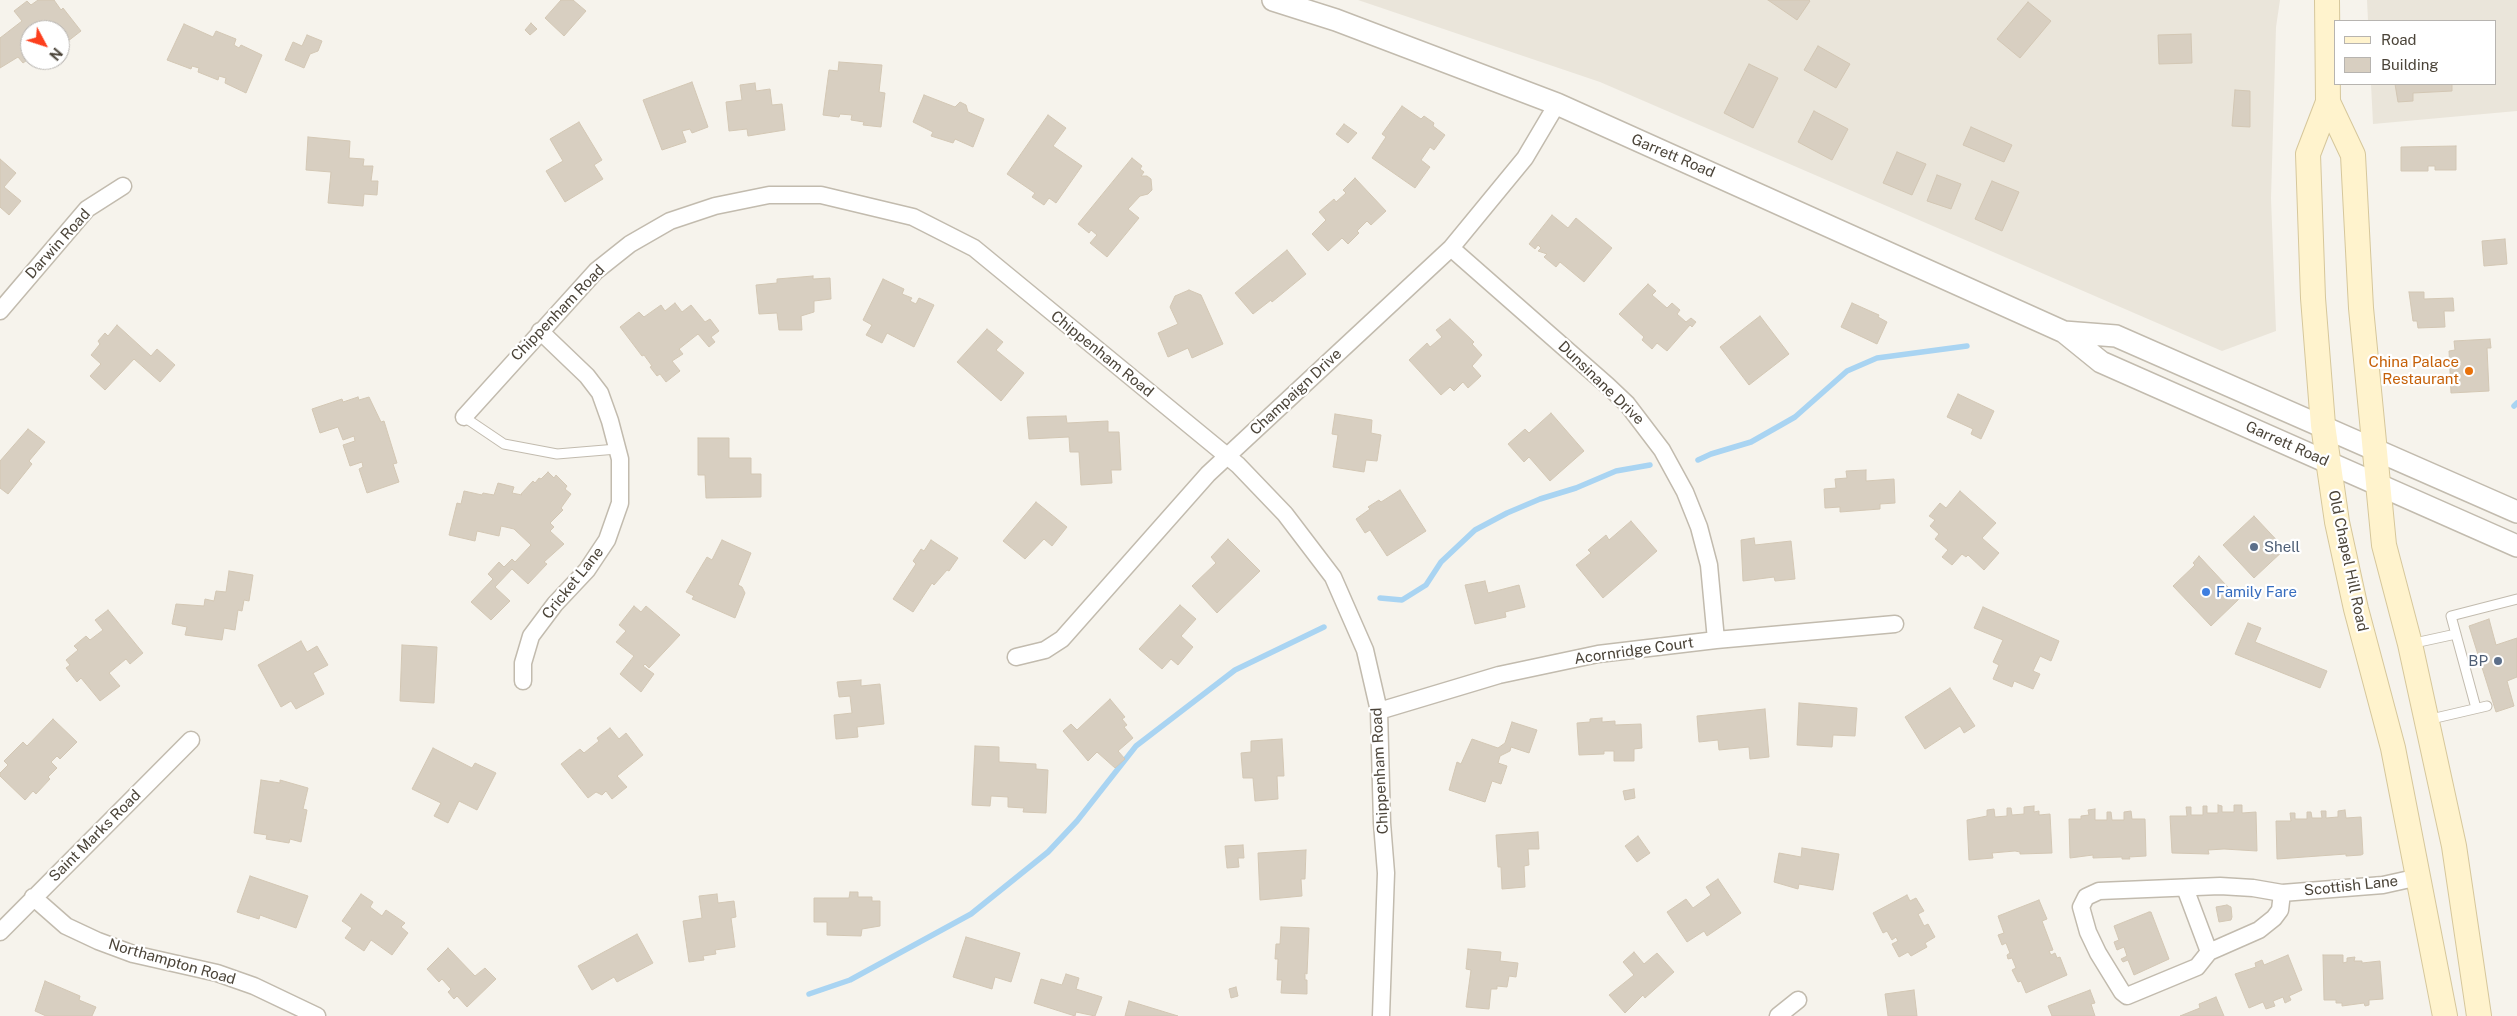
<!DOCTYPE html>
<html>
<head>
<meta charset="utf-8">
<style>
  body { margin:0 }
  #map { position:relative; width:2517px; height:1016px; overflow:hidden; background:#f6f3ec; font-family:"Public Sans",sans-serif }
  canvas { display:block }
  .legend { position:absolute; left:2334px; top:20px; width:162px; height:65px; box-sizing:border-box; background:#fff; border:1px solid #b7b4b0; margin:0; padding:6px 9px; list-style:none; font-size:15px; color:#4b4439 }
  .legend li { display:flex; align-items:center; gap:10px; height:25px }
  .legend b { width:25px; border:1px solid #b7b4b0 }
  .north { position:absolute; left:20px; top:20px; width:50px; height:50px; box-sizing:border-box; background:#fff; border:1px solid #b7b4b0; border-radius:50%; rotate:130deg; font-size:14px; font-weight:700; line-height:20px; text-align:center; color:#4b4439 }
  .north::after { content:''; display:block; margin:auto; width:18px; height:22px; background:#fc3f1d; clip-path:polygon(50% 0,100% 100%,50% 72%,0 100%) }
</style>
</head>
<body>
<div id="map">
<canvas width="2517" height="1016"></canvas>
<ul class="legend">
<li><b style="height:6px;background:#fff3cd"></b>Road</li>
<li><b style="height:14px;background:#d8cfc1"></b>Building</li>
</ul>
<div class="north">N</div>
</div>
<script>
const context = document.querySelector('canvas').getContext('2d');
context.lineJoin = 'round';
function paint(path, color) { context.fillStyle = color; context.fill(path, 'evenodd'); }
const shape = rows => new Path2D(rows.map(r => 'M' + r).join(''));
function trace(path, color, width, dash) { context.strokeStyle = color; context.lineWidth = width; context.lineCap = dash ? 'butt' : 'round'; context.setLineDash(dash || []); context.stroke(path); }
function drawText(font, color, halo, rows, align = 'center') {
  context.font = font + ' "Public Sans",sans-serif'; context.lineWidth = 4.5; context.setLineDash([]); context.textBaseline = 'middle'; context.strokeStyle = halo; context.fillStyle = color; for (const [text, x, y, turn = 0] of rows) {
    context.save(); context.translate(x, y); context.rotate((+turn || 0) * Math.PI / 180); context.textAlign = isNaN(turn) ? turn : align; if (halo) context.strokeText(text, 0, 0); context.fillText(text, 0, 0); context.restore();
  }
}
paint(shape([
  [1358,0,2280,0,2276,27,2271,198,2276,331,2222,351,1600,82],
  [2367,0,2517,0,2517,111,2373,124,2371,84,2496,84,2496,21,2368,21]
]), '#eae5da');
trace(shape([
  [2514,406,2517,403],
  [1698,460,1711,454,1751,442,1781,425,1795,417,1847,371,1877,358,1967,346],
  [1380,598,1402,600,1426,585,1441,562,1475,530,1507,513,1540,499,1576,488,1616,471,1650,465],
  [809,994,850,980,971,914,1048,852,1077,821,1136,746,1235,670,1324,627]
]), '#a9d4f2', 5.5);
const building = shape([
  [38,0,54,0,61,10,63,8,81,31,63,45,60,41,60,30,30,30,30,58,23,63,18,57,0,68,0,38,22,21,14,11,27,1,31,5,38,0],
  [561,0,573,0,586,11,564,36,545,18,561,0],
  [1768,0,1809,0,1810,1,1797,20,1768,0],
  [2028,2,2051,21,2020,58,1997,39,2028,2],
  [531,23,537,29,530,35,525,30,531,23],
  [184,24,213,37,216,31,236,39,234,45,239,48,241,45,262,55,246,93,225,83,226,78,219,76,218,80,198,72,199,68,192,66,191,69,167,60,184,24],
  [2191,34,2192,63,2159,64,2158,35,2191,34],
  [307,35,322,41,318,51,310,54,304,68,285,60,293,42,302,46,307,35],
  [1818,46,1850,64,1836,88,1804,70,1818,46],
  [839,62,882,65,879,92,885,93,881,127,863,125,864,122,851,120,852,115,840,114,839,117,823,115,829,70,838,71,839,62],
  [1749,64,1778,78,1753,128,1724,113,1749,64],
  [692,82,708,127,692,133,690,129,682,131,686,142,662,150,643,100,692,82],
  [755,83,756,91,770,89,772,105,782,104,785,130,748,136,747,129,729,131,726,102,742,100,740,85,755,83],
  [2395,84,2452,84,2452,91,2413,93,2413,101,2398,102,2395,84],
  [2235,90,2250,91,2250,127,2232,126,2235,90],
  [924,95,955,107,960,102,966,105,968,112,984,119,973,147,955,139,953,143,931,136,933,132,913,122,924,95],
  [1402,106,1421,119,1424,116,1434,123,1433,126,1445,135,1434,150,1430,147,1421,160,1430,167,1415,188,1372,158,1386,137,1382,134,1402,106],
  [1814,111,1848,129,1832,160,1798,142,1814,111],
  [1048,115,1066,128,1053,146,1082,166,1056,203,1049,198,1044,205,1032,197,1035,193,1007,174,1048,115],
  [579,122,602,160,594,165,603,179,565,202,546,171,563,161,550,139,579,122],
  [1344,124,1357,133,1348,143,1336,134,1344,124],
  [1971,127,2012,145,2004,162,1963,145,1971,127],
  [308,137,350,141,349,158,364,159,363,166,373,166,371,181,378,181,377,195,364,194,363,206,328,203,331,172,306,170,308,137],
  [2456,146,2456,170,2435,170,2435,166,2428,166,2428,171,2401,171,2401,147,2456,146],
  [1897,152,1926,164,1912,195,1883,183,1897,152],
  [1132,158,1142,166,1140,169,1144,172,1141,176,1147,176,1151,179,1152,190,1148,194,1140,196,1128,209,1139,218,1107,257,1090,243,1097,235,1091,230,1089,233,1078,224,1132,158],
  [0,159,16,173,4,187,21,201,9,215,0,207,0,159],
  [1937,175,1961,184,1951,209,1927,201,1937,175],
  [1355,178,1386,211,1371,225,1367,221,1357,231,1359,233,1348,244,1342,238,1328,251,1312,234,1326,220,1319,212,1334,199,1336,202,1346,193,1343,190,1355,178],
  [1992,181,2019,192,2002,231,1975,219,1992,181],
  [1552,215,1568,228,1576,218,1612,248,1584,282,1560,262,1556,267,1544,257,1547,254,1538,251,1541,248,1538,245,1535,249,1529,244,1552,215],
  [2505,239,2507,264,2484,266,2482,241,2505,239],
  [1287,250,1306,274,1272,302,1271,300,1253,314,1235,293,1287,250],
  [813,276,813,279,830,278,831,299,814,301,814,312,801,316,802,330,779,330,777,313,759,314,756,285,777,283,777,279,813,276],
  [883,279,904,289,902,294,912,298,910,301,916,304,919,298,934,305,914,347,887,333,882,343,866,335,872,325,863,320,883,279],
  [1648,284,1656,291,1652,295,1667,308,1672,303,1680,310,1677,314,1686,322,1691,318,1696,322,1692,327,1690,325,1667,351,1657,343,1652,349,1642,340,1644,337,1619,314,1648,284],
  [1189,290,1201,295,1223,344,1192,358,1188,348,1168,357,1158,333,1178,324,1170,307,1175,296,1189,290],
  [2409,292,2424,292,2424,299,2453,298,2454,311,2444,311,2445,327,2418,328,2417,321,2413,321,2409,292],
  [675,303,682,312,691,305,705,322,710,319,719,331,711,337,715,342,709,347,698,334,679,349,683,354,672,361,680,371,666,382,660,374,657,376,650,367,652,366,644,355,642,356,620,327,639,312,644,317,661,305,665,311,675,303],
  [1852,303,1879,315,1878,317,1887,322,1877,344,1841,327,1852,303],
  [1760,316,1789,354,1749,385,1720,347,1760,316],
  [1450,319,1474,342,1472,344,1482,355,1472,366,1481,376,1468,388,1463,382,1454,391,1450,387,1441,395,1409,360,1427,343,1430,347,1442,337,1436,330,1450,319],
  [117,325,151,356,157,349,175,365,160,382,134,359,105,390,90,376,101,364,91,355,100,344,98,341,105,333,108,336,117,325],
  [987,329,1003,342,996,350,1024,373,1001,401,957,362,987,329],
  [2490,339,2491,348,2487,348,2489,391,2451,393,2449,351,2455,350,2454,341,2490,339],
  [1958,394,1994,411,1981,439,1971,434,1973,429,1947,417,1958,394],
  [358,397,359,400,369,397,381,422,384,421,397,463,393,464,399,482,367,493,359,469,363,467,362,462,350,466,343,445,355,441,354,436,343,440,338,427,320,433,312,409,342,399,343,402,358,397],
  [1551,413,1584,451,1550,481,1529,457,1524,462,1508,444,1525,429,1529,433,1551,413],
  [1335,414,1372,420,1371,433,1381,435,1377,461,1366,460,1364,472,1333,467,1338,435,1332,434,1335,414],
  [1066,416,1067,423,1108,421,1108,432,1119,432,1121,470,1111,470,1112,483,1081,485,1079,452,1070,452,1069,437,1029,439,1027,417,1066,416],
  [28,429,45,442,29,461,32,464,8,494,0,488,0,461,28,429],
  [698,438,729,438,729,458,751,458,751,474,761,474,761,497,706,498,705,475,698,475,698,438],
  [1866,470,1866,481,1894,479,1895,503,1880,504,1880,509,1840,512,1840,507,1825,508,1824,489,1836,488,1835,479,1847,478,1846,471,1866,470],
  [548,472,554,478,556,475,567,486,565,489,571,494,561,508,563,510,550,523,554,527,550,531,564,544,544,562,547,564,528,584,512,569,495,587,510,601,491,620,471,602,493,579,488,574,499,562,504,567,512,559,515,562,531,545,514,529,501,526,499,536,477,531,475,541,449,535,457,503,461,504,464,491,482,495,483,493,494,495,498,483,514,487,512,493,522,495,521,494,533,481,535,483,539,478,541,479,548,472],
  [1400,490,1426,531,1387,556,1370,530,1365,533,1356,519,1370,509,1368,507,1379,500,1381,502,1400,490],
  [1960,491,1996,523,1982,538,1999,553,1984,570,1968,555,1966,557,1962,554,1952,565,1942,557,1948,550,1935,539,1939,534,1930,526,1935,520,1929,516,1940,503,1946,508,1960,491],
  [1036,502,1067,527,1052,546,1044,539,1025,559,1003,541,1036,502],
  [2254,516,2285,549,2254,578,2223,545,2254,516],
  [1631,521,1657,551,1603,598,1576,565,1591,553,1588,550,1606,535,1609,540,1631,521],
  [1754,538,1755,545,1791,541,1795,579,1775,581,1774,577,1743,581,1741,540,1754,538],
  [1228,539,1260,571,1217,613,1192,586,1216,563,1211,557,1228,539],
  [722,540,751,553,738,585,742,587,745,593,735,618,692,599,694,596,686,592,707,557,712,560,722,540],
  [931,540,958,558,949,571,947,570,934,585,932,583,913,612,893,599,916,564,913,561,921,549,924,551,931,540],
  [2199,556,2239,599,2211,626,2173,586,2195,565,2193,563,2199,556],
  [229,571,253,575,249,601,244,600,242,611,238,610,235,630,224,628,222,640,185,635,187,627,172,624,176,604,204,606,205,599,214,601,216,591,226,592,229,571],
  [1485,581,1488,593,1519,585,1525,607,1505,612,1506,617,1475,624,1465,585,1485,581],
  [1180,605,1196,619,1181,636,1193,647,1178,665,1171,659,1162,669,1139,649,1180,605],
  [634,606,641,612,646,606,680,635,649,668,645,664,643,666,654,674,641,692,620,674,634,656,616,642,626,631,619,625,634,606],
  [1983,607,2059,641,2051,661,2040,656,2033,671,2040,674,2033,689,2014,681,2012,687,1993,679,1999,665,1993,662,2003,640,1974,628,1983,607],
  [108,610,143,653,130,664,126,659,109,673,120,686,100,701,81,678,77,682,66,668,70,665,66,660,78,650,74,646,86,636,90,640,103,630,95,620,108,610],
  [2489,619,2496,645,2517,638,2517,677,2507,681,2514,706,2496,712,2469,626,2489,619],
  [2248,623,2261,628,2255,642,2327,671,2320,688,2235,654,2248,623],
  [301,641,307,652,317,646,328,665,313,673,324,694,296,709,291,701,281,707,258,665,301,641],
  [402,645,437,647,434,703,400,701,402,645],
  [861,680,861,686,880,684,884,724,857,727,858,737,836,739,834,715,852,713,850,696,839,697,837,682,861,680],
  [1950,688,1975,726,1964,733,1960,726,1925,749,1905,717,1950,688],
  [1110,699,1125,717,1122,719,1127,725,1124,727,1133,738,1118,751,1125,759,1115,768,1097,752,1088,761,1063,731,1071,724,1077,730,1110,699],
  [1799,703,1857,708,1855,736,1833,735,1832,747,1797,745,1799,703],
  [1765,709,1769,757,1750,759,1749,747,1719,750,1718,740,1699,742,1697,716,1765,709],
  [1602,718,1602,722,1615,721,1615,725,1641,724,1642,748,1634,749,1634,761,1614,761,1614,751,1604,751,1604,754,1579,755,1577,723,1590,722,1590,719,1602,718],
  [53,719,77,742,60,759,57,756,51,762,57,768,48,777,50,779,36,794,33,791,25,800,0,776,0,773,8,765,4,761,23,742,27,746,53,719],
  [1512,722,1537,730,1529,753,1511,747,1510,751,1500,756,1498,763,1507,766,1501,784,1492,781,1485,802,1449,790,1457,762,1461,764,1472,739,1498,748,1505,743,1512,722],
  [610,728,619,739,626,733,643,755,617,776,627,787,612,799,606,791,602,795,596,792,588,798,561,764,580,749,584,753,599,741,597,738,610,728],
  [1282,739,1284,776,1277,776,1278,799,1255,801,1253,778,1243,778,1241,753,1251,752,1251,741,1282,739],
  [975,746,999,747,999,762,1036,764,1036,769,1048,770,1046,813,1023,812,1024,808,1008,807,1008,797,991,796,990,806,972,805,975,746],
  [433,748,472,768,475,763,496,773,477,810,459,801,448,823,434,816,441,803,412,789,433,748],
  [261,780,280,783,280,780,308,788,303,809,307,810,301,842,290,839,289,843,266,839,267,835,254,833,261,780],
  [1634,789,1635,798,1625,800,1623,791,1634,789],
  [2218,805,2222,806,2222,812,2234,812,2234,805,2242,805,2242,813,2256,812,2257,851,2224,849,2208,850,2209,854,2172,853,2170,816,2187,816,2186,807,2191,807,2191,815,2203,815,2203,806,2207,806,2207,813,2218,813,2218,805],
  [2034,806,2034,812,2039,811,2039,815,2050,814,2052,853,2020,854,2020,852,2015,851,1992,853,1993,858,1969,860,1967,820,1987,816,1987,810,1994,809,1995,817,2007,816,2007,808,2011,808,2012,815,2024,814,2024,807,2034,806],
  [2095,809,2095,820,2107,820,2107,812,2111,812,2112,820,2124,820,2124,812,2131,811,2132,819,2145,819,2146,856,2129,857,2130,859,2122,859,2122,857,2093,858,2093,855,2070,858,2069,819,2081,819,2081,816,2089,815,2088,810,2095,809],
  [2345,810,2346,818,2361,817,2363,854,2361,855,2346,856,2346,854,2277,859,2276,821,2291,821,2290,813,2295,813,2295,819,2307,819,2307,812,2311,812,2312,818,2322,818,2321,811,2326,811,2326,818,2338,817,2338,811,2345,810],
  [1538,832,1539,849,1528,849,1529,865,1524,866,1525,887,1502,889,1501,867,1498,867,1496,835,1538,832],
  [1638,836,1650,853,1637,862,1625,846,1638,836],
  [1243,845,1244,858,1238,858,1239,867,1227,868,1225,846,1243,845],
  [1802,848,1839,854,1833,890,1799,884,1798,889,1774,882,1779,853,1801,857,1802,848],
  [1306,850,1305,879,1301,879,1302,896,1260,900,1258,853,1306,850],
  [250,876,308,896,296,928,260,915,259,919,237,912,250,876],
  [1718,879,1741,913,1707,936,1704,931,1687,942,1667,912,1686,899,1693,908,1711,895,1706,887,1718,879],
  [850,892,858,892,858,897,872,897,872,901,880,901,880,926,862,929,861,936,827,935,827,922,814,922,814,898,849,898,850,892],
  [361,894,373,902,370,907,382,916,386,910,405,923,401,927,408,933,392,955,371,940,364,951,345,938,352,928,342,921,361,894],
  [717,894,718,903,734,901,736,917,731,918,735,947,715,950,716,954,703,956,704,960,689,962,683,921,702,918,699,896,717,894],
  [1907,895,1910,901,1916,898,1924,911,1918,914,1924,926,1928,924,1935,937,1925,943,1927,947,1911,956,1908,952,1899,957,1892,944,1898,941,1896,937,1892,940,1887,931,1883,933,1873,913,1907,895],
  [2039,900,2047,919,2042,921,2053,950,2049,951,2051,955,2055,953,2057,958,2060,957,2067,975,2026,993,2021,981,2018,982,2012,970,2016,968,2012,958,2008,959,2007,955,2010,953,2006,943,2002,945,1998,935,2004,933,1998,916,2039,900],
  [2227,905,2231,907,2232,917,2231,920,2219,922,2216,907,2227,905],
  [2149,912,2151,912,2169,959,2134,975,2128,960,2123,962,2121,959,2127,956,2124,947,2117,950,2114,942,2119,940,2114,926,2149,912],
  [1281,927,1309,928,1307,974,1305,973,1305,980,1307,980,1307,994,1281,993,1282,980,1277,980,1278,959,1275,959,1276,944,1280,944,1281,927],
  [637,934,653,963,617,982,614,977,592,990,578,966,637,934],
  [966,937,1020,953,1011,982,995,977,992,989,953,977,966,937],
  [448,948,475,976,485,968,496,979,467,1007,457,996,454,999,448,992,451,989,442,979,439,982,427,969,448,948],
  [1468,949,1501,952,1500,961,1518,963,1516,977,1509,976,1507,987,1497,986,1497,989,1491,989,1489,1009,1466,1007,1471,970,1466,969,1468,949],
  [1634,952,1644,964,1657,953,1674,972,1645,998,1643,995,1625,1013,1609,995,1634,975,1623,962,1634,952],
  [2288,955,2302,990,2289,996,2291,1000,2285,1003,2283,997,2273,1001,2275,1006,2266,1009,2263,1002,2249,1008,2235,974,2256,967,2255,963,2262,960,2264,965,2288,955],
  [2323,955,2343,955,2343,963,2347,962,2347,958,2355,957,2354,961,2362,961,2362,963,2380,961,2383,999,2369,1000,2369,1005,2365,1006,2364,1003,2342,1006,2342,1003,2336,1003,2336,1000,2324,1000,2323,955],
  [1066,974,1079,978,1076,989,1102,997,1095,1016,1076,1012,1075,1016,1034,1003,1041,979,1062,985,1066,974],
  [45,981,80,996,79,1000,96,1007,92,1016,46,1016,35,1011,45,981],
  [1236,987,1238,996,1231,998,1229,989,1236,987],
  [1914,990,1917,1016,1888,1016,1885,994,1914,990],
  [2090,990,2095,1003,2091,1004,2095,1016,2052,1016,2048,1006,2090,990],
  [2216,997,2224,1016,2180,1016,2200,1008,2199,1004,2216,997],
  [1129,1001,1178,1016,1125,1016,1129,1001]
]);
paint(building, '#d8cfc1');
trace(building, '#d3c7b4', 1);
const service = shape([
  [464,417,504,444,557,454,617,449],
  [2410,644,2456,634],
  [2476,708,2451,616,2517,599],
  [2427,720,2487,706]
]);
const minor = shape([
  [1451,248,1608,386,1627,404,1662,450,1685,492,1699,527,1709,565,1716,640],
  [0,311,87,209,123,186],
  [464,417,596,271,630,244,670,221,715,206,769,195,821,195,913,217,974,248,1238,465,1285,514,1333,577,1365,650,1379,711,1382,823,1386,873,1381,1016],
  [1016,657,1045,650,1062,639,1208,474,1451,248,1525,158,1557,104],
  [523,681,523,663,531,636,555,604,587,570,607,540,620,503,620,459,610,421,600,393,587,376,540,331],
  [1379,711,1499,675,1598,654,1716,640,1895,624],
  [2185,888,2209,952],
  [2282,893,2280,910,2274,918,2259,930,2209,952,2197,967,2127,996,2122,992,2098,953,2088,932,2081,907,2086,897,2099,891,2220,886,2253,888,2282,893,2383,885,2419,877],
  [33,897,66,926,98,941,133,954,217,973,254,986,317,1016],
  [0,932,191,740],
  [1778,1016,1798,1000]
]);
const tertiary = shape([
  [1273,0,1336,20,1557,104,2064,332,2101,362,2517,546],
  [2064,332,2116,336,2517,512]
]);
const secondary = shape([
  [2327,0,2328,102,2308,154,2313,298,2323,425,2337,522,2356,609,2393,748,2445,1016],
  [2328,102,2353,155,2361,308,2384,545,2410,644,2454,846,2479,1016]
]);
trace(service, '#c2bbae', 11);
trace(minor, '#c2bbae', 19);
trace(tertiary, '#c2bbae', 24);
trace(secondary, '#d6c79b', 26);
trace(service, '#fff', 9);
trace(minor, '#fff', 16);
trace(tertiary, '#fff', 21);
trace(secondary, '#fff3cd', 24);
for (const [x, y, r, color] of [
  [2469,371,5,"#e8710a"],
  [2254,547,5,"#5c6f8a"],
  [2206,592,5,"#3f7fe0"],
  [2498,661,5,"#5c6f8a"]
]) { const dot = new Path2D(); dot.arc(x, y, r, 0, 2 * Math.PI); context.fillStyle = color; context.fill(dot); trace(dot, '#fff', 2); }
drawText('15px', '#4b4439', '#fff', [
  ["Garrett Road",1673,156,23],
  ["Darwin Road",58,244,-48],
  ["Chippenham Road",558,313,-46],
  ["Chippenham Road",1102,354,39],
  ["Dunsinane Drive",1601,383,44],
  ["Champaign Drive",1296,392,-43],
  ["Garrett Road",2287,444,24],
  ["Old Chapel Hill Road",2348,561,78],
  ["Cricket Lane",573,583,-51],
  ["Acornridge Court",1634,651,-8],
  ["Chippenham Road",1380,771,-93],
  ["Saint Marks Road",95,836,-45],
  ["Scottish Lane",2351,886,-6],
  ["Northampton Road",172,962,16]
]);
drawText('15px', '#c56008', '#fff', [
  ["China Palace",2459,362],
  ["Restaurant",2459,379]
], 'right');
drawText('15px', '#4e5e75', '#fff', [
  ["Shell",2264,547],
  ["BP",2488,661,"right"]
], 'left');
drawText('15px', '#366cbe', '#fff', [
  ["Family Fare",2216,592]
], 'left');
</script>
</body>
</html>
